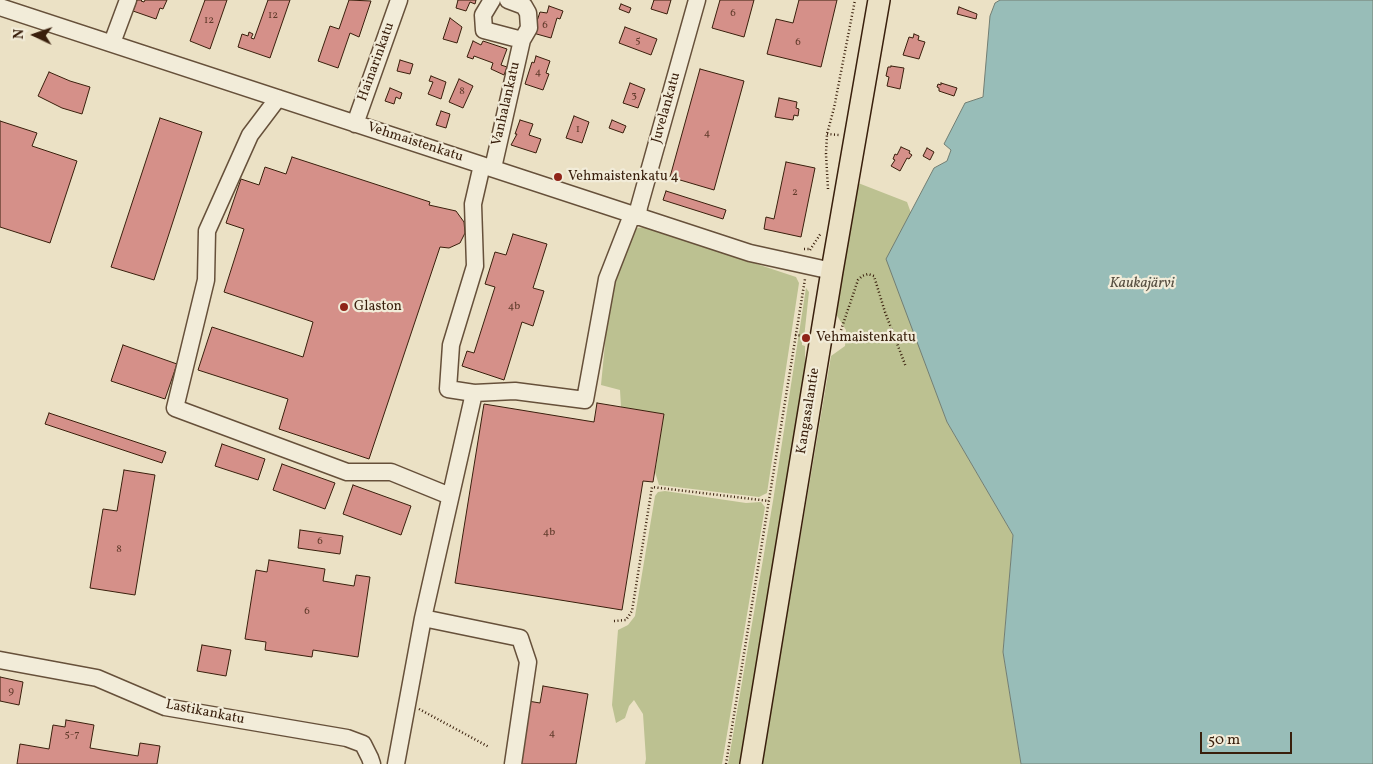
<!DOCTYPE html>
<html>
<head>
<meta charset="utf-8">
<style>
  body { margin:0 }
  #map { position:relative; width:1373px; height:764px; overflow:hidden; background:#ebe1c5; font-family:Vollkorn,serif }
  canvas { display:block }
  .north { position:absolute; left:10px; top:10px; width:50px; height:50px; -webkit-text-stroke:4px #f2ecd9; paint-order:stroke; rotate:273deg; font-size:14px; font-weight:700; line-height:20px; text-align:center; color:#391f0c }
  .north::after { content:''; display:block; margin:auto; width:18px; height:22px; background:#391f0c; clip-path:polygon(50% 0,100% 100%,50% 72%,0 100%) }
  .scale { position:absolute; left:1200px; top:732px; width:92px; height:22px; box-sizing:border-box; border:2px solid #391f0c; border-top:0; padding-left:6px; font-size:15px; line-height:18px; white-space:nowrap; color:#391f0c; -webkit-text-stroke:4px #f2ecd9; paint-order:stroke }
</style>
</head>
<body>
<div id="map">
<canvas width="1373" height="764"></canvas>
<div class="north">N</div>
<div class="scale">50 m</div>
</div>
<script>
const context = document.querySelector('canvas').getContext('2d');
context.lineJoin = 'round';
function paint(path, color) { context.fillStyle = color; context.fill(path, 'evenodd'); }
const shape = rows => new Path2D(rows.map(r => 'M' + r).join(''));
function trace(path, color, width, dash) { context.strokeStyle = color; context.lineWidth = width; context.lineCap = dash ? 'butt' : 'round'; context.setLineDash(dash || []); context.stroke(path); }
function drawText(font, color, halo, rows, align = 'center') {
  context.font = font + ' Vollkorn,serif'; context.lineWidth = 4.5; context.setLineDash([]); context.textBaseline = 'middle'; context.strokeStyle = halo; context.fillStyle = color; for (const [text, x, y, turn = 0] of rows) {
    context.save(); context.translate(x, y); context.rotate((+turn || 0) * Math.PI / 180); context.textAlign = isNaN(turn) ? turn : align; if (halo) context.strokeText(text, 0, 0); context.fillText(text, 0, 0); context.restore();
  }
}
paint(shape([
  [853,181,907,202,911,213,887,259,947,422,1013,535,1003,652,1021,764,762,764,831,356,845,346,846,330,834,311],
  [645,227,796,277,799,283,767,493,759,497,659,485,655,472,664,414,621,407,620,390,601,385,610,292,627,242,637,228],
  [806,288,809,292,804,338,802,339,802,345,805,346,805,376,743,764,728,764,773,501],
  [665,491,746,503,761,502,765,507,722,764,645,764,646,759,643,714,634,700,629,706,625,718,616,723,612,705,618,630,628,625,635,616,655,496,658,492]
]), '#bcc191');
const water = shape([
  [1000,0,1373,0,1373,764,1021,764,1003,652,1013,535,947,422,886,259,934,168,947,161,951,150,944,144,965,103,983,97,990,16,995,3,1000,0]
]);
paint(water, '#98bdb8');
trace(water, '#727e73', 1);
const building = shape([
  [137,0,142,0,141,1,144,2,145,0,167,0,163,9,160,8,156,19,133,11,137,0],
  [205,0,227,0,210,49,190,41,205,0],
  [268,0,290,0,270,58,238,47,242,34,248,36,249,32,253,34,251,38,254,39,268,0],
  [349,0,371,1,359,37,350,33,338,68,318,61,330,26,339,29,349,0],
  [458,0,476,0,475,4,470,2,466,11,456,8,458,0],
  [654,0,671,0,667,14,651,9,654,0],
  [720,0,754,0,744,37,712,28,720,0],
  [799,0,837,0,821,67,767,54,776,19,793,23,799,0],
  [621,4,631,8,629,13,619,9,621,4],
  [549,6,563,11,560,19,557,18,551,38,533,33,540,12,547,13,549,6],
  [959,7,977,14,976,19,957,14,959,7],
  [450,18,462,27,457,43,443,39,450,18],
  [625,27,657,39,651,55,619,43,625,27],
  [914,34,919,36,918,40,925,42,919,59,903,55,909,37,913,38,914,34],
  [473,41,481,45,483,41,507,49,501,65,507,67,504,75,491,69,493,63,474,56,473,59,467,57,473,41],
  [536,56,550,61,546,73,549,74,543,90,525,84,532,62,534,63,536,56],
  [400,60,413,64,410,74,397,71,400,60],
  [891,66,904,68,900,89,887,86,889,77,886,76,888,67,891,67,891,66],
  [700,69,744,81,714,190,670,177,700,69],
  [49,72,70,81,90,87,82,114,62,108,38,96,49,72],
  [431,76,446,82,441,99,428,94,433,82,429,81,431,76],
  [459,79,473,86,463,108,449,102,459,79],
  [630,83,645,89,638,108,623,103,630,83],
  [941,83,957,88,954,96,939,91,939,88,937,87,938,84,941,85,941,83],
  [390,88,402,93,400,99,396,97,394,104,385,101,390,88],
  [779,98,797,102,796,108,799,109,798,116,794,115,793,120,775,117,779,98],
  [441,111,450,114,446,128,436,125,441,111],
  [574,116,589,122,582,143,566,138,574,116],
  [160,118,202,132,154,280,111,267,160,118],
  [520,120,533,124,529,135,541,139,536,153,511,145,517,134,515,134,520,120],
  [612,120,626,126,623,133,609,128,612,120],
  [0,121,37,133,32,146,77,161,50,243,0,227,0,121],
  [901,147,910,151,909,153,912,155,909,159,907,158,900,171,891,166,895,160,893,159,895,154,897,155,901,147],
  [927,148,934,152,930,160,923,156,927,148],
  [292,157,430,202,429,205,456,211,464,222,465,233,460,243,449,248,440,247,369,459,279,429,288,399,198,370,212,327,303,357,313,322,224,292,244,229,226,223,241,179,259,185,265,167,286,174,292,157],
  [786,162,815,168,801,237,764,229,766,217,774,219,786,162],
  [666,191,726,210,723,219,663,200,666,191],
  [513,234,547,244,533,288,544,291,533,326,522,322,504,380,462,366,467,351,474,353,495,287,485,284,495,252,506,255,513,234],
  [123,345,177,364,165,399,111,381,123,345],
  [597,403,664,414,653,482,643,481,622,610,455,583,484,404,594,422,597,403],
  [49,413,166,452,162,463,45,424,49,413],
  [222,444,265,459,258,480,215,466,222,444],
  [282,464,335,483,325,509,273,490,282,464],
  [124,470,155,475,135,595,90,588,103,509,117,511,124,470],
  [353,485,411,506,401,535,343,514,353,485],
  [300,530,343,536,340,554,298,548,300,530],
  [269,560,325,569,323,581,354,586,356,575,370,577,358,657,313,650,312,657,265,650,266,642,245,639,256,570,267,572,269,560],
  [202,645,231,650,226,676,197,671,202,645],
  [0,677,23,682,19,705,0,701,0,677],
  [543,686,588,694,576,764,518,764,528,701,540,703,543,686],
  [66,720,94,725,90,748,138,756,140,743,160,746,157,764,17,764,20,744,49,749,53,725,65,727,66,720]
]);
paint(building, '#d59089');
trace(building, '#391f0c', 1);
const minor = shape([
  [492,0,483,15,484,30,522,40],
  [0,7,750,253,832,271],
  [112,43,128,0],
  [278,98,250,135,207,231,206,280,175,408,347,472,391,472,450,496],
  [355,124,399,0],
  [493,168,522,40,529,28,528,13,524,6,508,0],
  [638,217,639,207,697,0],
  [474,393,448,389,451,345,475,266,473,204,482,165],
  [423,618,474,393,515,391,585,400,607,279,632,215],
  [0,660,97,678,165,707,347,738,363,744,370,758,372,764],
  [396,764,423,618,520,638,528,662,513,764]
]);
const major = shape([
  [751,764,832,271,879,0]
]);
trace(minor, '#66503a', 19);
trace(major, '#391f0c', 24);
trace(shape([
  [827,134,839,135],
  [828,189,826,154,827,134,834,108,855,0],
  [804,249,810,249],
  [810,250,821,233],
  [841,330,858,280,862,276,868,274,874,276,885,312,906,367],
  [795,335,805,336],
  [614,621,626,620,632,611,652,487,769,501],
  [419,709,489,747],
  [726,764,805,279]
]), '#391f0c', 2.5, [1, 2.5]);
trace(minor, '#f2ecd9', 16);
trace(major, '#ebe1c5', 21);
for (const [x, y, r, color] of [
  [558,177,5,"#8f2418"],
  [344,307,5,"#8f2418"],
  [806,338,5,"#8f2418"]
]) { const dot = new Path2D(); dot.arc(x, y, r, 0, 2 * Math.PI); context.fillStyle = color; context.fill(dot); trace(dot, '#f2ecd9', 2); }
drawText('11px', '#603b2b', null, [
  ["6",733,14],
  ["12",273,16],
  ["12",209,21],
  ["6",545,26],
  ["5",638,41],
  ["6",798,43],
  ["4",538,73],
  ["8",462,92],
  ["3",634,96],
  ["1",578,130],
  ["4",707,134],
  ["2",795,193],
  ["4b",514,307],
  ["4b",549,533],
  ["6",320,542],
  ["8",119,550],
  ["6",307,612],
  ["9",11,692],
  ["4",552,734],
  ["5-7",72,735]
]);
drawText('14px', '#391f0c', '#f2ecd9', [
  ["Hainarinkatu",377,62,-70],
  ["Vanhalankatu",507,104,-77],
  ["Juvelankatu",667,108,-74],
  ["Vehmaistenkatu",415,143,18],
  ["Kangasalantie",809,411,-81],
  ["Lastikankatu",205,713,11]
]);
drawText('14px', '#391f0c', '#f2ecd9', [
  ["Vehmaistenkatu 4",568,177],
  ["Glaston",354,307],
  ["Vehmaistenkatu",816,338]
], 'left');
drawText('italic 15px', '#564e40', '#f2ecd9', [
  ["Kaukajärvi",1142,284]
]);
</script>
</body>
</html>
